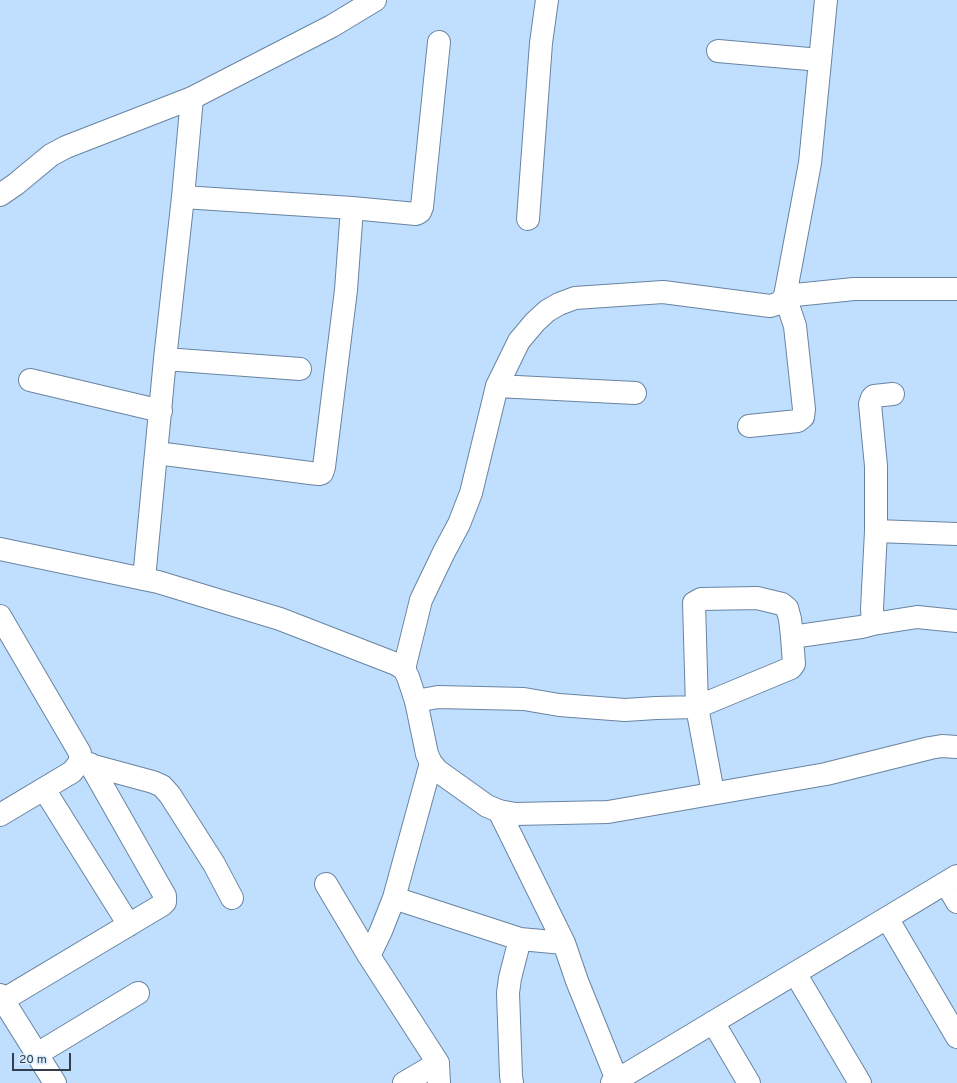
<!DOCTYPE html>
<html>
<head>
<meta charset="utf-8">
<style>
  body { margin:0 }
  #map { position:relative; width:957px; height:1083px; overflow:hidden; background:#c0dfff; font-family:Overpass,sans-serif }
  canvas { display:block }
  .scale { position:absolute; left:12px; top:1053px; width:59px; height:18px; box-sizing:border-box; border:2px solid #323e4b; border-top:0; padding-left:5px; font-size:12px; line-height:14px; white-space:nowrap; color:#323e4b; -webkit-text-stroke:3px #d8ebfe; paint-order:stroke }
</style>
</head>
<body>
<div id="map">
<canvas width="957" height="1083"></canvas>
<div class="scale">20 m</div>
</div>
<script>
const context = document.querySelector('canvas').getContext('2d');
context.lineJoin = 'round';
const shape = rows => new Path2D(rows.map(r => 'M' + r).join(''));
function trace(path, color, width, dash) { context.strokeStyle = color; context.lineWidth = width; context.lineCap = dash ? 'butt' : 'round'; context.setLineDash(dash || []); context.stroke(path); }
const minor = shape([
  [718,51,820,60],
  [0,195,16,184,51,155,66,147,192,98,332,26,375,0],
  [183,197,352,208,416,214,420,212,422,207,439,42],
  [528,219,541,43,547,0],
  [165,359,300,369],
  [30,380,161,411],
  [497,386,635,393],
  [749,426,798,421,803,417,804,409,795,326,785,296,854,289,957,289],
  [157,453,310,473,319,474,322,473,324,467,346,290,352,208],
  [876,531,957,534],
  [144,579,165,359,183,197,192,98],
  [0,616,80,753,80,762,72,772,0,815],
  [873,624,917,617,957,621],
  [404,669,421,600,444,552,459,524,471,493,497,386,519,341,535,322,547,311,559,304,575,298,663,292,770,306,780,303,785,296,810,163,826,0],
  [416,701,438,697,524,699,559,705,625,710,656,708,697,707,791,668,794,664,792,637,861,627,873,624,872,609,876,531,876,466,870,404,872,398,874,396,893,394],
  [83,763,153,782,162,786,170,795,214,864,232,898],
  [44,789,129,925],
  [713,793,697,707,694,603,701,599,757,598,782,604,787,608,790,619,792,637],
  [499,811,564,943,577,981,617,1080],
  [946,883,957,902],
  [326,884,369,956,438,1063,439,1083],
  [394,898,520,939,564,943],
  [887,918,957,1037],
  [369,956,381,931,394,898,431,763],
  [795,973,860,1083],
  [0,995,55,1083],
  [3,1000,162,905,165,902,165,896,90,764],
  [713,1022,749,1083],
  [37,1054,138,993],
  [404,1083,438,1063],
  [512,1083,511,1076,508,993,510,978,520,939],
  [612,1083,957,876]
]);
const tertiary = shape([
  [0,549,158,582,280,619,396,664,404,669,408,677,416,701,427,754,431,763,438,771,487,806,499,811,515,814,608,812,826,774,930,748,942,746,957,747]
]);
trace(minor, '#6884a1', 24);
trace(tertiary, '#6884a1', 24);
trace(minor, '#fff', 22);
trace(tertiary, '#fff', 22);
</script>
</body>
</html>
